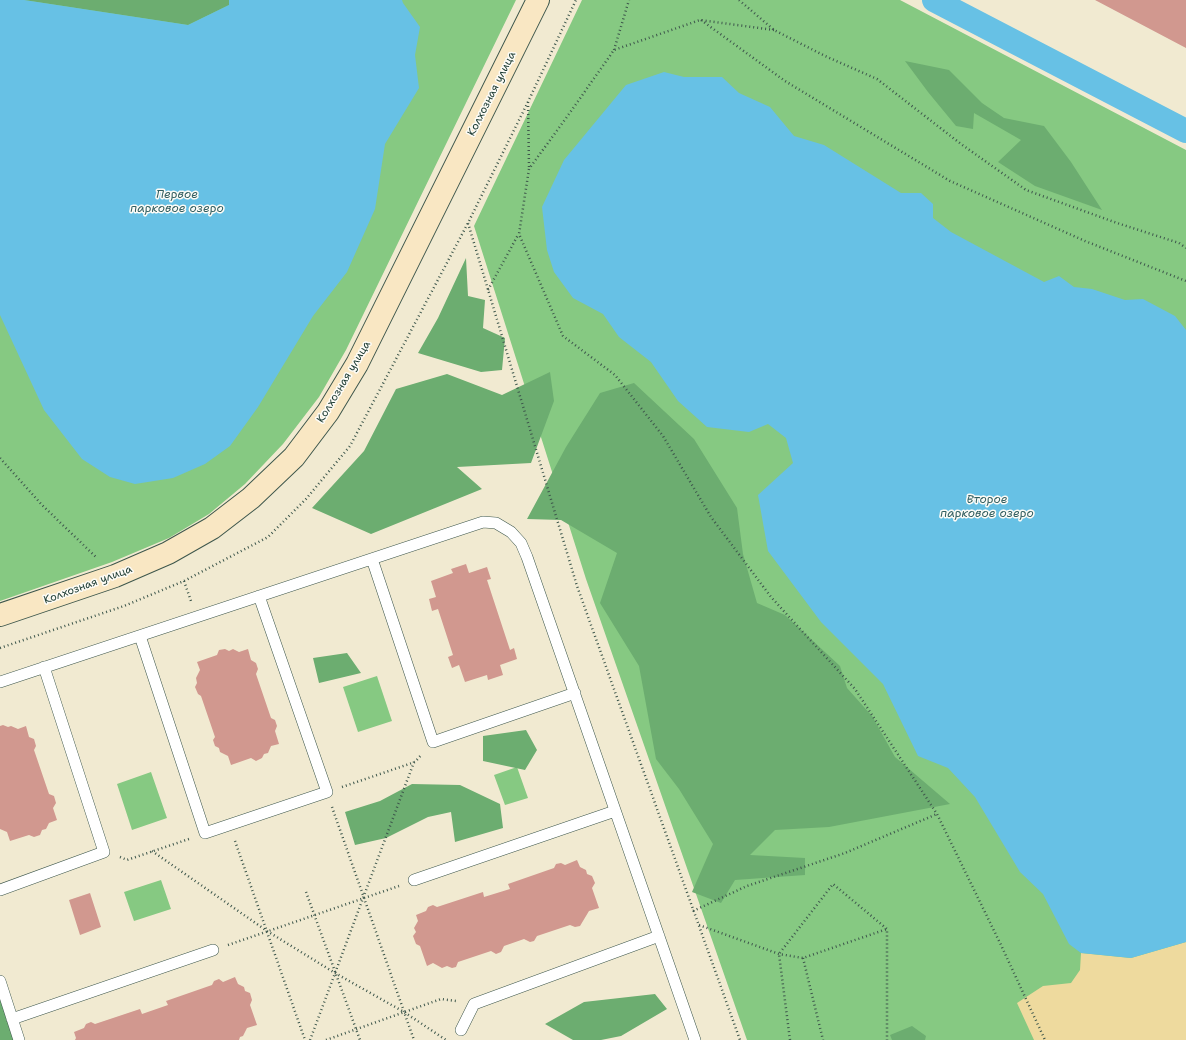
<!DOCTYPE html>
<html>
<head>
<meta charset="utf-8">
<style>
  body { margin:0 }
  canvas { display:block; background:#f1ead1 }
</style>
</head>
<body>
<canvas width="1186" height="1040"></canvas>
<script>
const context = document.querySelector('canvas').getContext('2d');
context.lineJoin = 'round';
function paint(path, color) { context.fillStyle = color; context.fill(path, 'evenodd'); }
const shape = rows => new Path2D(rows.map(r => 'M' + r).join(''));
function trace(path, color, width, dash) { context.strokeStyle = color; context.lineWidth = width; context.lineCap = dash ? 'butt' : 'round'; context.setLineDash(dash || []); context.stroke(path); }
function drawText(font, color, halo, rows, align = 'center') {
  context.font = font + ' "Shantell Sans",sans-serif'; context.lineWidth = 3; context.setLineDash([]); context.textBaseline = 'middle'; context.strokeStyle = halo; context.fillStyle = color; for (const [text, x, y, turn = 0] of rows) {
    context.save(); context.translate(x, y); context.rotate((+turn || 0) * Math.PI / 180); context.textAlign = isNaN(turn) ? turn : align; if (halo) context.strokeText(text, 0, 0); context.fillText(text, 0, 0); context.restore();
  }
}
paint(shape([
  [0,0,516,0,346,350,319,397,283,444,245,484,209,514,169,538,112,562,0,601],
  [582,0,900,0,1186,150,1186,1040,747,1040,586,579,474,226],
  [377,676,392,721,358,732,343,687],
  [517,767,528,798,505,805,494,775],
  [151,772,167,818,132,830,117,784],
  [161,880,171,909,134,921,124,892]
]), '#86c982');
paint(shape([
  [24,0,229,0,229,5,188,25],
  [905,61,949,70,982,103,1004,118,1044,126,1071,162,1102,210,1035,186,998,162,1021,140,974,113,973,129,956,126,928,92],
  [466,258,468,296,485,300,483,328,505,338,502,370,481,372,418,353,438,318],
  [550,372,554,401,531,463,457,467,482,489,371,534,312,508,364,451,396,389,447,374,502,395],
  [634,383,694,439,737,508,743,554,757,603,785,615,840,666,847,688,872,716,895,757,950,804,829,827,775,830,750,855,805,858,805,875,735,880,721,903,692,892,713,844,679,789,656,759,639,666,600,603,617,553,561,520,527,519,566,447,600,393],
  [347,653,361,673,319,683,313,658],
  [526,730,537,750,525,770,483,761,483,736],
  [412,784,460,785,500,804,503,828,455,842,451,812,428,817,386,838,355,845,345,812,380,801],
  [655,994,667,1009,621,1036,601,1040,573,1040,545,1024,584,1002],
  [0,995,15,1040,0,1040],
  [912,1026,926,1036,925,1040,892,1040,890,1035]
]), '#6cad70');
paint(shape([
  [1186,942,1186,1040,1034,1040,1017,1003,1043,986,1071,983,1080,970,1081,953,1131,958]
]), '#eeda9e');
paint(shape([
  [0,0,24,0,188,25,229,5,229,0,402,0,403,3,420,27,415,55,419,88,385,144,375,209,347,272,313,316,258,407,230,446,205,464,173,478,135,484,110,477,82,459,44,410,0,315],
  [664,72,684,77,722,77,739,93,770,107,794,136,824,145,901,193,921,193,933,204,933,218,951,232,1044,282,1059,276,1074,287,1092,289,1125,300,1143,299,1175,316,1186,330,1186,942,1131,958,1081,953,1069,944,1043,894,1020,872,975,797,948,768,918,756,883,684,821,622,768,551,758,495,793,463,786,438,768,424,749,432,707,427,678,401,651,362,619,337,603,314,573,298,554,272,547,250,542,207,564,160,626,85]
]), '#67c1e5');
trace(shape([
  [934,0,1186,131]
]), '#67c1e5', 24);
paint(shape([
  [1095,0,1186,0,1186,48],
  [466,564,469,573,487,567,491,579,487,580,510,650,514,648,517,659,500,665,503,675,488,680,487,675,465,682,459,665,452,668,448,657,453,655,438,609,432,611,429,599,436,597,431,581,453,573,451,569],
  [225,649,229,651,233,649,239,652,248,649,251,660,256,663,258,669,256,674,271,718,275,720,277,726,275,731,279,744,271,746,268,753,264,754,262,758,256,761,251,758,231,765,228,756,220,752,219,748,215,746,213,740,215,737,201,696,198,694,195,687,197,683,196,678,200,670,197,662,217,655,219,650],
  [3,725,8,727,11,726,18,729,26,726,29,737,34,739,36,746,34,750,49,794,54,796,56,803,53,808,57,820,49,823,46,829,42,830,40,835,34,837,29,835,10,841,7,832,0,829,0,726],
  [577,860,580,867,586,870,587,874,592,876,595,883,592,888,599,908,589,911,580,926,575,927,570,925,537,936,534,941,530,942,524,939,504,946,501,952,496,954,491,951,458,962,456,967,452,968,447,966,442,968,433,963,427,966,420,946,416,944,413,936,416,932,414,928,418,921,416,915,426,911,428,907,433,905,437,907,483,892,484,897,510,889,508,884,554,868,556,864,561,863,565,865],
  [90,893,101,927,80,935,69,900],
  [235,977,238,984,244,987,245,991,250,993,252,1000,250,1005,257,1025,247,1028,243,1036,240,1037,239,1040,75,1040,76,1038,74,1032,84,1028,86,1024,91,1022,95,1024,140,1009,142,1014,168,1005,166,1001,212,985,214,981,219,979,223,982]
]), '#d1988f');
const service = shape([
  [372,559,433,742,575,693],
  [140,636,205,833,327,792,259,596],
  [0,682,483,522,496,523,511,532,521,543,527,557,695,1040],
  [414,880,615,811],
  [0,890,104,852,44,667],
  [0,981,19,1040],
  [12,1019,213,950],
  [461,1030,474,1004,659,936]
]);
const secondary = shape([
  [0,615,115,576,168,553,212,528,251,498,294,457,328,412,357,364,538,0]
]);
trace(service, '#3e574c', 12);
trace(secondary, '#3e574c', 24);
trace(shape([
  [739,0,774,30,825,56,877,79,961,144,1026,190,1117,223,1179,243,1186,248],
  [701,20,785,81,950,181,1085,241,1186,281],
  [774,30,700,20,614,50,569,114,529,169,519,234,563,336,615,375,663,436,711,517,771,597,855,689,937,814,1001,945,1045,1040],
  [614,50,629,0],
  [528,102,529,167],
  [468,223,577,586,740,1040],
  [488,290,518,235],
  [0,458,42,505,97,558],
  [184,581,191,601],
  [0,648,124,606,184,581,268,537,306,499,350,446,468,223,528,102,576,0],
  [342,787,415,762,422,754],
  [332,807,414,1040],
  [235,841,305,1040],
  [152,851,267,931,335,973,404,1012,446,1040],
  [120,857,127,860,189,839],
  [306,892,360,1040],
  [693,911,747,886,845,853,937,814],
  [699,925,779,954,803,958,887,929],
  [228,945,399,886],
  [803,958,823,1040],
  [310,1040,414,762],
  [326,1040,441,999,456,1001],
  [790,1040,779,954,833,884,887,929,887,1040]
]), '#3e574c', 2.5, [1, 3]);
trace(service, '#fff', 11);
trace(secondary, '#f9e7c3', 22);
drawText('11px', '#1f3d34', '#fdfcf7', [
  ["Колхозная улица",492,94,-63],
  ["Колхозная улица",344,382,-59],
  ["Колхозная улица",88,585,-20]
]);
drawText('italic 12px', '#315e60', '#fdfcf7', [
  ["Первое",177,195],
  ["парковое озеро",177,209],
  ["Второе",987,500],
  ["парковое озеро",987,514]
]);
</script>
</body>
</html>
